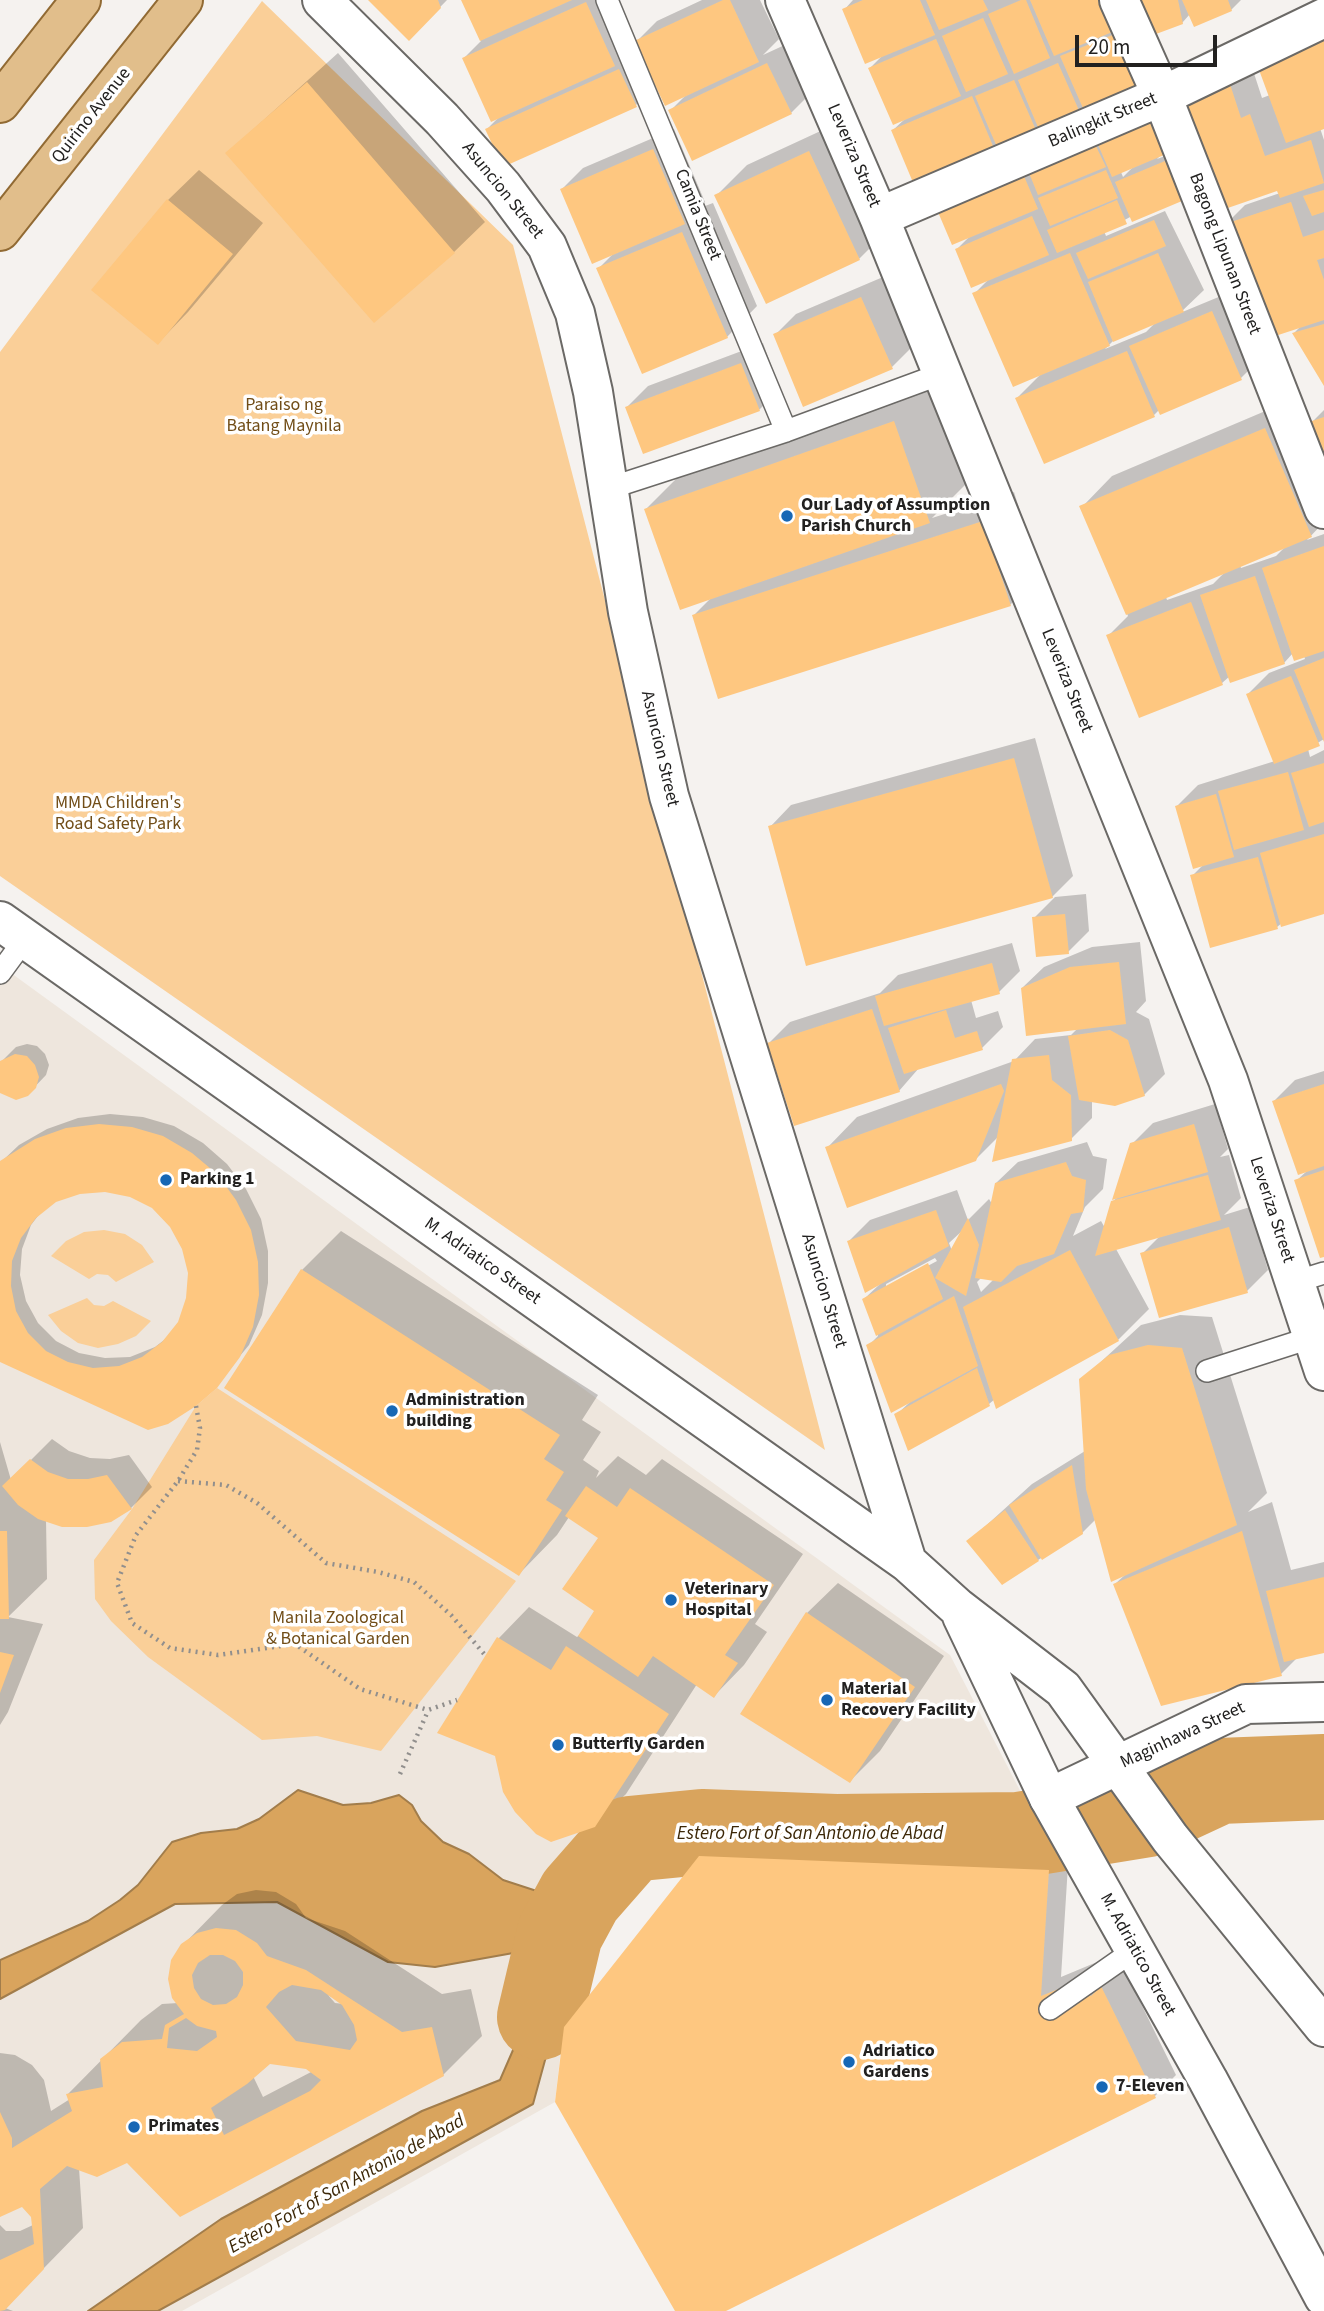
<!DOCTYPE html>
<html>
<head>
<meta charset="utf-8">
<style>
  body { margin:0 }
  #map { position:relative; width:1324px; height:2311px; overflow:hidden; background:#f5f2ef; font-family:"Source Sans 3",sans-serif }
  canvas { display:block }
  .scale { position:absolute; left:1075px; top:35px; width:142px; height:32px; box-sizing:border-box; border:4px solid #222120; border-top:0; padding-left:9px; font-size:21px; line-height:24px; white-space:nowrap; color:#222120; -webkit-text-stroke:5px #fff; paint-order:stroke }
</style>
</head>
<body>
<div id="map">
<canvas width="1324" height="2311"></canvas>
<div class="scale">20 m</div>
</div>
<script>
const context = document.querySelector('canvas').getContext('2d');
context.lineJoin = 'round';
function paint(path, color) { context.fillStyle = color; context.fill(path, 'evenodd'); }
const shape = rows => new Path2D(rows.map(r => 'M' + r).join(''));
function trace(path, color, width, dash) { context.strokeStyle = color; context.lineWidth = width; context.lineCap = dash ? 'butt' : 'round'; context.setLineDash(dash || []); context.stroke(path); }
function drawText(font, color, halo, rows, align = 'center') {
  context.font = font + ' "Source Sans 3",sans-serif'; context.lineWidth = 7; context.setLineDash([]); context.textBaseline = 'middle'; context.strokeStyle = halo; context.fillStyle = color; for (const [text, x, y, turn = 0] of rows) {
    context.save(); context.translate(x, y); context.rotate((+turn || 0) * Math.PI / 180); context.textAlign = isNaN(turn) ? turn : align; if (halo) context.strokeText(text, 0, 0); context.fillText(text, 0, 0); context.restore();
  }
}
paint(shape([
  [0,965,950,1655,1031,1812,771,1801,620,1825,549,1897,530,1950,570,1969,555,2102,182,2311,0,2311]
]), '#eee6dd');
paint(shape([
  [262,1,513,245,825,1450,0,876,0,352],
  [104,1230,125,1234,142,1245,154,1262,116,1282,108,1275,97,1274,89,1279,51,1256,66,1241,84,1232],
  [87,1298,94,1305,104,1306,113,1301,151,1321,136,1336,118,1344,98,1348,78,1343,61,1331,48,1315],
  [217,1388,516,1581,381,1751,317,1736,262,1740,148,1657,111,1621,95,1599,94,1560,132,1509,196,1406]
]), '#facf98');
const water = shape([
  [298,1790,343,1805,371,1803,399,1795,412,1805,421,1821,443,1842,469,1854,503,1880,598,1911,570,1969,533,2104,158,2311,88,2311,221,2219,422,2111,500,2080,520,2034,530,1950,435,1967,388,1962,277,1902,175,1904,0,1999,0,1960,88,1921,120,1900,138,1885,172,1842,201,1833,237,1829,259,1819,298,1790]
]);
paint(water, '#d9a45d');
trace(water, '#a27d4b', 2);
paint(shape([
  [370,0,447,0,409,39],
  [463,0,615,0,635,43,657,21,702,0,760,0,779,39,763,55,789,43,812,92,791,113,670,111,687,94,657,84,636,105,487,129,499,117,464,58,481,41],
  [853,0,1241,0,1231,10,1190,14,1182,23,1156,32,1170,66,1149,87,1003,150,893,130,906,118,870,68,883,55,844,10],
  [338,53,485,222,454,252,227,153],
  [1250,61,1262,98,1270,95,1324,127,1320,128,1324,140,1324,383,1294,333,1302,325,1224,226,1245,205,1280,193,1184,98],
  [1158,109,1173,143,1157,159,1176,152,1191,189,1181,199,1132,216,1104,231,1106,236,1165,211,1204,290,1180,313,1233,291,1262,357,1241,378,1159,410,1154,415,1017,398,1043,372,974,294,990,278,957,249,971,235,937,206],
  [1134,166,1123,177,1121,172],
  [1155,323,1146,332,1105,349,1114,340],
  [840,122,890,228,859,259,716,196,747,165],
  [674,129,705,202,697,209,713,203,757,306,727,337,598,269,614,253,562,189,583,168],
  [199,170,263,223,188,312,158,343,168,200],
  [883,277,913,346,892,367,775,335,796,314],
  [763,343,780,389,759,410,627,407,648,386],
  [933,383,968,482,932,518,1014,492,1040,574,1010,605,694,615,712,597,646,509,685,470],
  [1296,398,1311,423,1324,410,1324,522,1307,540,1324,534,1324,739,1308,749,1310,757,1324,750,1324,912,1282,923,1277,927,1192,876,1203,865,1177,806,1198,785,1275,761,1248,694,1269,673,1305,659,1304,656,1293,653,1284,663,1230,676,1222,683,1140,715,1108,636,1128,616,1082,507,1112,476],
  [1286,546,1276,556,1241,568,1240,565],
  [1225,572,1213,584,1167,600,1166,597],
  [1035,738,1073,876,1052,897,770,827,791,805],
  [1086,894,1089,931,1068,952,1034,918,1055,897],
  [1140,942,1146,1001,1136,1012,1149,1019,1165,1074,1144,1095,1092,1100,1092,1118,1071,1139,999,1136,975,1160,827,1148,857,1117,1014,1061,1035,1039,1071,1035,1078,1028,1022,988,1044,967,1092,947],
  [1012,943,1020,971,999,992,971,1000,976,1018,998,1011,1003,1027,982,1048,919,1068,899,1091,769,1043,790,1022,880,993,898,975],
  [27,1044,37,1046,45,1054,49,1065,46,1075,27,1095,0,1090,0,1063,16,1047],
  [1324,1071,1324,1255,1296,1181,1308,1170,1274,1101,1295,1080],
  [1215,1104,1228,1149,1220,1157,1229,1155,1241,1198,1224,1215,1250,1207,1268,1270,1247,1291,1142,1254,1160,1236,1116,1249,1149,1309,1118,1340,995,1399,989,1404,896,1415,910,1402,868,1346,878,1336,864,1299,881,1283,849,1241,870,1220,957,1190,968,1220,989,1199,992,1204,996,1183,1018,1162,1087,1142,1093,1156,1107,1159,1103,1189,1085,1207,1073,1236,1101,1221,1105,1228,1112,1202,1119,1196,1132,1144,1153,1123],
  [962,1231,952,1251,949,1243],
  [935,1258,937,1261,886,1288,886,1284],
  [982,1277,994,1279,981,1292,977,1282],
  [110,1114,143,1117,174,1126,203,1143,227,1164,246,1189,261,1219,268,1251,268,1283,262,1315,249,1345,215,1386,0,1360,0,1163,19,1145,47,1129,78,1118],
  [105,1190,131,1195,153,1207,171,1226,184,1248,189,1273,188,1298,179,1322,168,1337,155,1347,130,1357,105,1358,79,1353,56,1341,38,1323,26,1301,20,1275,22,1249,31,1225,41,1212,55,1201,79,1192],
  [341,1231,598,1395,582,1420,601,1432,583,1460,599,1471,596,1478,618,1456,646,1475,662,1459,803,1554,755,1624,767,1632,744,1665,714,1696,697,1684,626,1794,594,1825,497,1755,440,1732,499,1638,529,1607,577,1637,582,1633,597,1610,600,1538,569,1517,557,1535,519,1574,302,1270],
  [1180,1315,1212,1317,1267,1493,1248,1512,1272,1502,1291,1570,1324,1562,1324,1651,1298,1657,1281,1674,1115,1584,1127,1573,1096,1519,1082,1533,1038,1560,969,1541,1032,1484,1085,1451,1081,1380,1141,1325],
  [52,1439,69,1451,90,1458,110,1459,129,1455,152,1487,131,1508,110,1520,46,1519,47,1579,8,1617,43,1624,8,1712,0,1725,0,1442,11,1480],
  [838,1583,944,1656,880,1751,850,1781,807,1613],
  [721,1835,1069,1849,1061,1977,1097,1962,1113,1976,1123,1967,1176,2075,1155,2096,722,2311,677,2311,700,1857],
  [256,1890,276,1892,296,1904,306,1918,345,1931,442,1994,471,1989,482,2036,443,2075,180,2215,127,2161,79,2168,83,2228,5,2308,13,2311,0,2311,0,2225,6,2231,20,2231,33,2225,32,2216,22,2205,0,2215,0,2053,15,2055,32,2065,44,2080,51,2111,70,2099,68,2094,141,2020,162,2004,178,2003,183,1945,222,1905,237,1894],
  [328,1995,344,2004,335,2003],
  [270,2062,307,2067,313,2071,263,2097,253,2076]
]), '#0003');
trace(shape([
  [540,2017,560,1933,580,1896,630,1839,702,1832,836,1837,1019,1835,1148,1814,1219,1781,1324,1777]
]), '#d9a45d', 86);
paint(shape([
  [368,0,438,0,441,8,409,41],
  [461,0,572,0,480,41],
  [723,0,730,0,759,62,665,106,634,41],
  [863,0,920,0,935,35,865,64,842,9],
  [926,0,983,0,988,10,939,30],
  [1021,0,1026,0,1050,58,1014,74,988,14],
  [1030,0,1111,0,1122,28,1054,56],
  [1130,0,1178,0,1183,24,1148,37],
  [1182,0,1228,0,1232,11,1194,27],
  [586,2,615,66,491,122,462,58],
  [983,18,1008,74,966,92,942,36],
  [1125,30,1150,88,1086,115,1060,56],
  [1324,33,1324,129,1286,143,1255,59],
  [936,39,961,96,893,125,868,68],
  [767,63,792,114,692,161,668,110],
  [1058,63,1081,115,1040,132,1018,80],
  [619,69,637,107,503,167,485,129],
  [1014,80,1039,137,1000,154,975,96],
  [1229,81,1241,118,1250,114,1265,156,1311,140,1324,183,1280,198,1277,191,1222,210,1182,97],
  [307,82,455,253,374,323,225,153],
  [972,96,998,158,917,192,891,130],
  [1148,118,1164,155,1112,177,1096,140],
  [1093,140,1106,167,1038,195,1027,168],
  [653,149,685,224,592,264,560,189],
  [809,151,860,260,766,304,714,195],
  [1165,161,1182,201,1132,222,1115,182],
  [1021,169,1038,209,952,245,935,205],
  [1106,170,1118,198,1050,226,1038,198],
  [1324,190,1324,212,1312,216,1303,196],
  [167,199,233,254,158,345,91,290],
  [1117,200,1127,224,1057,253,1047,230],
  [1291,202,1303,237,1324,230,1324,258,1317,260,1324,280,1324,320,1260,341,1222,225],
  [1032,216,1049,255,971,288,955,249],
  [1154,220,1166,246,1088,279,1076,253],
  [682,232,728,338,642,374,596,268],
  [1070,253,1110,346,1013,387,972,293],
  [1158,253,1184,312,1113,342,1088,282],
  [861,297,893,369,803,407,773,334],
  [1212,311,1242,380,1160,415,1129,346],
  [1324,324,1324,386,1292,333],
  [1127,351,1155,417,1044,464,1015,398],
  [741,363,760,411,643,454,625,407],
  [1324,417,1324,466,1309,422],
  [894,421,930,523,680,610,644,509],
  [1265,428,1312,537,1126,615,1079,506],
  [983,521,1011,606,718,699,692,615],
  [1324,546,1324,651,1294,661,1262,568],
  [1255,576,1285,664,1230,683,1200,595],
  [1191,602,1223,685,1139,718,1106,635],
  [1324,658,1324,742,1294,670],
  [1291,676,1320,746,1274,764,1246,694],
  [1014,758,1053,898,806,966,768,826],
  [1324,763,1324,822,1309,827,1291,773],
  [1288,772,1304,830,1234,850,1218,791],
  [1216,794,1234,857,1193,869,1175,806],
  [1324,834,1324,914,1281,927,1260,853],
  [1258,857,1278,929,1210,948,1190,875],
  [1065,914,1069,954,1036,957,1032,917],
  [1119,962,1126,1024,1026,1036,1021,988,1070,967],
  [992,963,1000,994,884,1026,875,996],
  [872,1009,900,1092,794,1126,767,1043],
  [946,1010,955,1038,977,1031,983,1050,904,1074,888,1028],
  [1110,1030,1128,1040,1145,1096,1115,1106,1079,1100,1068,1036],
  [15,1054,27,1056,35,1065,39,1077,36,1088,28,1096,16,1100,0,1093,0,1061],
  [1049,1055,1052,1080,1071,1095,1072,1141,992,1162,1012,1059],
  [1001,1084,1004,1091,976,1161,847,1208,825,1147],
  [1324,1084,1324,1166,1298,1175,1272,1101],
  [99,1124,132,1127,163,1136,192,1153,217,1174,236,1200,251,1230,258,1262,259,1295,253,1327,240,1357,217,1388,196,1406,168,1424,148,1430,0,1362,0,1161,35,1139,66,1128],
  [105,1192,130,1197,152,1208,170,1227,182,1249,188,1273,186,1298,178,1322,162,1342,142,1357,119,1366,93,1368,68,1362,46,1351,28,1333,16,1311,11,1286,12,1261,21,1238,36,1218,56,1202,80,1194],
  [1194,1124,1208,1172,1112,1200,1130,1143],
  [1066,1162,1072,1176,1086,1180,1083,1212,1071,1214,1054,1254,1017,1266,1001,1282,975,1278,995,1183],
  [1324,1170,1324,1257,1320,1258,1294,1180],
  [1208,1175,1221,1220,1095,1256,1111,1201],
  [936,1210,949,1246,865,1293,847,1241],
  [968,1218,979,1245,966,1296,935,1278],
  [1229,1227,1248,1293,1159,1318,1140,1253],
  [1070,1250,1119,1341,996,1409,963,1307],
  [928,1263,943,1299,876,1336,862,1299],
  [301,1269,560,1435,544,1459,564,1472,546,1500,562,1510,519,1576,224,1388],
  [954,1296,978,1366,891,1413,866,1345],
  [1148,1345,1182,1348,1237,1525,1111,1582,1086,1489,1079,1379,1109,1355],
  [977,1368,990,1406,908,1451,894,1414],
  [30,1459,48,1472,68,1479,88,1479,107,1475,132,1509,111,1522,87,1527,62,1527,38,1519,18,1505,2,1486],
  [1072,1465,1083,1534,1042,1560,1009,1505],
  [586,1486,617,1507,630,1488,774,1585,725,1655,738,1663,714,1698,653,1656,638,1677,578,1636,594,1611,562,1589,598,1538,565,1516],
  [1005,1510,1039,1561,1002,1585,966,1541],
  [0,1531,7,1531,9,1619,0,1619],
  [1242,1531,1282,1676,1161,1706,1113,1584],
  [1324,1577,1324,1653,1284,1662,1266,1591],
  [806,1612,915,1687,850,1783,740,1714],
  [497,1637,551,1670,566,1646,669,1714,595,1827,551,1842,536,1834,515,1812,503,1792,495,1756,437,1733],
  [0,1652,14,1655,0,1693],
  [699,1856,1049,1870,1041,1996,1076,1982,1091,1996,1101,1986,1156,2098,726,2311,675,2311,555,2102,564,2027],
  [216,1928,236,1930,257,1943,267,1956,306,1970,402,2032,432,2027,444,2076,180,2217,127,2163,97,2177,67,2166,40,2189,44,2269,5,2310,0,2311,0,2260,34,2244,31,2217,22,2207,0,2217,0,2112,12,2138,12,2148,72,2111,66,2094,103,2087,100,2059,122,2042,162,2039,165,2025,184,2014,172,1998,168,1979,171,1960,181,1944,197,1933],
  [210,1955,223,1955,235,1961,243,1972,243,1985,237,1997,226,2004,213,2005,201,1999,194,1988,192,1975,198,1963],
  [292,1985,321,1990,342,2005,354,2025,357,2040,350,2050,296,2041,266,2007,279,1992],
  [186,2018,197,2026,216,2031,217,2037,197,2051,167,2048,169,2028],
  [270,2064,306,2069,321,2080,310,2091,224,2135,211,2108,247,2084]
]), '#fec780');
const service = shape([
  [607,0,786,431],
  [607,489,786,431,941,374],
  [0,973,25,939],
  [1295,1282,1324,1273],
  [1207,1371,1313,1337],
  [1050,2009,1133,1951]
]);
const minor = shape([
  [785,0,879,217,1228,1080,1324,1371],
  [1119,0,1162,96,1324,509],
  [879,217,1162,96,1324,18],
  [1049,1798,1246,1704,1324,1702]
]);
const tertiary = shape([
  [322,0,442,119,503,187,547,246,575,313,593,392,628,612,669,796,907,1562],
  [0,921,907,1562,958,1608,1063,1689,1170,1838,1324,2027],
  [962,1616,1049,1798,1208,2080,1324,2297]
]);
const primary = shape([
  [0,103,81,0],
  [0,231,183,0]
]);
trace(service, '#6b6966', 24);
trace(minor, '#6b6966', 42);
trace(tertiary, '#6b6966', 42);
trace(primary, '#916a33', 42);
trace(shape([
  [196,1406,200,1428,197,1450,178,1481,136,1535,117,1583,132,1623,170,1648,218,1655,295,1644,360,1689,428,1710,457,1700],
  [178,1481,226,1485,257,1503,326,1563,378,1572,414,1582,451,1615,485,1655],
  [400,1774,428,1711]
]), '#918f8d', 4.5, [2, 5]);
trace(service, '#fff', 21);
trace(minor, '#fff', 38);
trace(tertiary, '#fff', 38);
trace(primary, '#e1be8b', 38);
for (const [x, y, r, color] of [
  [787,516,7,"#1767b5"],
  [166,1180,7,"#1767b5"],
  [392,1411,7,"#1767b5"],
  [671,1600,7,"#1767b5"],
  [827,1700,7,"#1767b5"],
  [558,1745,7,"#1767b5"],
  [849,2062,7,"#1767b5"],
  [1102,2087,7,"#1767b5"],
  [134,2127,7,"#1767b5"]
]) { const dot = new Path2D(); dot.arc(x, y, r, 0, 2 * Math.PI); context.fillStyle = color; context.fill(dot); trace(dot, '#fff', 2.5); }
drawText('18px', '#222120', '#fff', [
  ["Quirino Avenue",92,116,-52],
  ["Balingkit Street",1103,121,-23],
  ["Leveriza Street",853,156,67],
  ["Asuncion Street",502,191,51],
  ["Camia Street",697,215,68],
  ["Bagong Lipunan Street",1224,254,69],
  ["Leveriza Street",1066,681,68],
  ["Asuncion Street",659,749,77],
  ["Leveriza Street",1271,1210,72],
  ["M. Adriatico Street",482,1262,35],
  ["Asuncion Street",823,1291,73],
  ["Maginhawa Street",1183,1736,-25],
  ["M. Adriatico Street",1137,1955,61]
]);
drawText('18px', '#714d17', '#fff', [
  ["Paraiso ng",284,406],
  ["Batang Maynila",284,427],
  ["MMDA Children's",118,804],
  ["Road Safety Park",118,825],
  ["Manila Zoological",338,1619],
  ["& Botanical Garden",338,1640]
]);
drawText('bold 18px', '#222120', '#fff', [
  ["Our Lady of Assumption",801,506],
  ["Parish Church",801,527],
  ["Parking 1",180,1180],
  ["Administration",406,1401],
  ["building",406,1422],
  ["Veterinary",685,1590],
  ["Hospital",685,1611],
  ["Material",841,1690],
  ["Recovery Facility",841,1711],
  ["Butterfly Garden",572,1745],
  ["Adriatico",863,2052],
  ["Gardens",863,2073],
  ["7-Eleven",1116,2087],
  ["Primates",148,2127]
], 'left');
drawText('italic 19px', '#3c2707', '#fff', [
  ["Estero Fort of San Antonio de Abad",810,1835],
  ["Estero Fort of San Antonio de Abad",347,2185,-29]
]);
</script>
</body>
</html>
